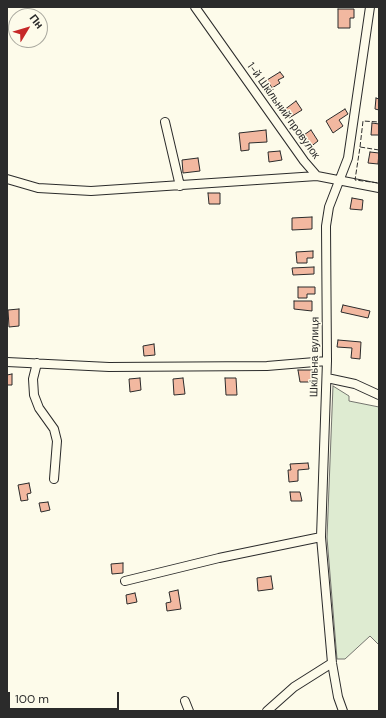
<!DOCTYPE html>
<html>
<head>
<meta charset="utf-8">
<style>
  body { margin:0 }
  #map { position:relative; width:386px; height:718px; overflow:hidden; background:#fdfbea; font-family:"DM Sans",sans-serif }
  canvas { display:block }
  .frame { position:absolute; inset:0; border:8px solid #2b2b2b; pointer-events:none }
  .north { position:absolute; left:8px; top:8px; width:40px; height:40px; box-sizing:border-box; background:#fdfbea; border:1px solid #a9a89e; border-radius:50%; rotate:52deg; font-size:11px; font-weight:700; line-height:16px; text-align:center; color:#2b2b2b }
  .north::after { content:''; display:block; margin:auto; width:14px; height:18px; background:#c62828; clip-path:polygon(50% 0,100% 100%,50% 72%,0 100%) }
  .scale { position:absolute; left:8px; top:692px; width:111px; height:18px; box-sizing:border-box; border:2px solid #2b2b2b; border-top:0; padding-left:5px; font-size:12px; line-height:14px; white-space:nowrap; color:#2b2b2b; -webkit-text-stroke:3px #fdfbea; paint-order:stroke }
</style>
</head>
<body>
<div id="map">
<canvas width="386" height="718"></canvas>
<div class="frame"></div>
<div class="north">Пн</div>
<div class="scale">100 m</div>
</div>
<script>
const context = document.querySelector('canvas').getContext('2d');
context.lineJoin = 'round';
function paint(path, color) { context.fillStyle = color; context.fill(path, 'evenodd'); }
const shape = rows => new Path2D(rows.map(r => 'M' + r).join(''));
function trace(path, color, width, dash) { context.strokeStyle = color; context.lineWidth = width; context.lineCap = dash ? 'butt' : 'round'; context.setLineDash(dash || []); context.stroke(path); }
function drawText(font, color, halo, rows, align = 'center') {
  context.font = font + ' "DM Sans",sans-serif'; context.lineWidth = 3; context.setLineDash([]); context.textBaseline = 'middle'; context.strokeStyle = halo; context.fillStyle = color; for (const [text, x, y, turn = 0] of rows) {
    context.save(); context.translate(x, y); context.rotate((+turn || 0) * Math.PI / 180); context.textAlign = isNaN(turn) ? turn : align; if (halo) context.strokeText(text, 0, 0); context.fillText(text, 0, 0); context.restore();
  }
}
const green = shape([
  [333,386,349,396,349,401,379,407,379,645,370,636,345,659,337,659,327,538,333,386]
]);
paint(green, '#deebd1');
trace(green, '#74746e', 1);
const building = shape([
  [338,9,354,9,354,18,350,18,350,28,338,28,338,9],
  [280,72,284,77,278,80,280,83,272,88,267,80,280,72],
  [376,98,379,99,379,110,375,109,376,98],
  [296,101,302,110,289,118,284,110,296,101],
  [345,109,348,114,339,120,343,126,333,133,326,121,345,109],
  [372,123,379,124,379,135,371,135,372,123],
  [266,130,267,142,249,143,249,150,241,151,239,133,266,130],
  [311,130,318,141,309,148,301,137,311,130],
  [280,151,282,160,269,162,268,152,280,151],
  [370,152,379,153,378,164,368,163,370,152],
  [198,158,200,171,183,173,182,160,198,158],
  [208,193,220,193,220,204,209,204,208,193],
  [352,198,363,200,362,210,350,209,352,198],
  [312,217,312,229,292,230,292,218,312,217],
  [313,251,313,258,307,258,307,263,297,263,296,252,313,251],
  [314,267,314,274,293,275,292,268,314,267],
  [298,287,315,287,315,294,307,294,307,298,298,298,298,287],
  [294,301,312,301,312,311,294,309,294,301],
  [343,305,370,311,368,318,341,312,343,305],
  [19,309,19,326,9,327,8,310,19,309],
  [338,340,361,342,360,359,351,358,352,348,337,347,338,340],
  [154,344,155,355,144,356,143,346,154,344],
  [298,370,313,370,313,382,300,382,298,370],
  [12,374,12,385,7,385,7,375,12,374],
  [140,378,141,390,130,392,129,379,140,378],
  [183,378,185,394,174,395,173,379,183,378],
  [225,378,236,378,237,395,226,395,225,378],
  [308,463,309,469,298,470,298,481,289,482,288,470,291,470,290,464,308,463],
  [29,483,31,493,27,494,28,500,21,501,18,485,29,483],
  [290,492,300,492,302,501,291,501,290,492],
  [48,502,50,510,41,512,39,503,48,502],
  [123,563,123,573,112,574,111,564,123,563],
  [271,576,273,589,258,591,257,578,271,576],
  [178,590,181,609,167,611,166,603,171,602,169,592,178,590],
  [135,593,137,602,127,604,126,595,135,593]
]);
paint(building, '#f2b8a0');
trace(building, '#2b2b2b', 1);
const minor = shape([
  [195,7,304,161,317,176,379,188],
  [165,122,180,186],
  [7,179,38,188,91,191,317,176],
  [7,362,109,367,267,366,327,361],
  [37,363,33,379,34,395,39,408,54,429,57,441,54,479],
  [327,378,355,384,379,395],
  [125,581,219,558,321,537],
  [185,701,189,711],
  [267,711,294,687,332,663],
  [343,711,338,697,332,663,321,537,327,361,326,226,329,207,348,158,370,7]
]);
trace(minor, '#2b2b2b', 10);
trace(minor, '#fdfbea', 8);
trace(shape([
  [360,147,363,121,379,122],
  [379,150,360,147,355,180,379,183]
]), '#2b2b2b', 1, [5, 2]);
drawText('11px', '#2b2b2b', '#fdfbea', [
  ["1-й Шкільний провулок",283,111,54],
  ["Шкільна вулиця",315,357,-89]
]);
</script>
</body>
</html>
